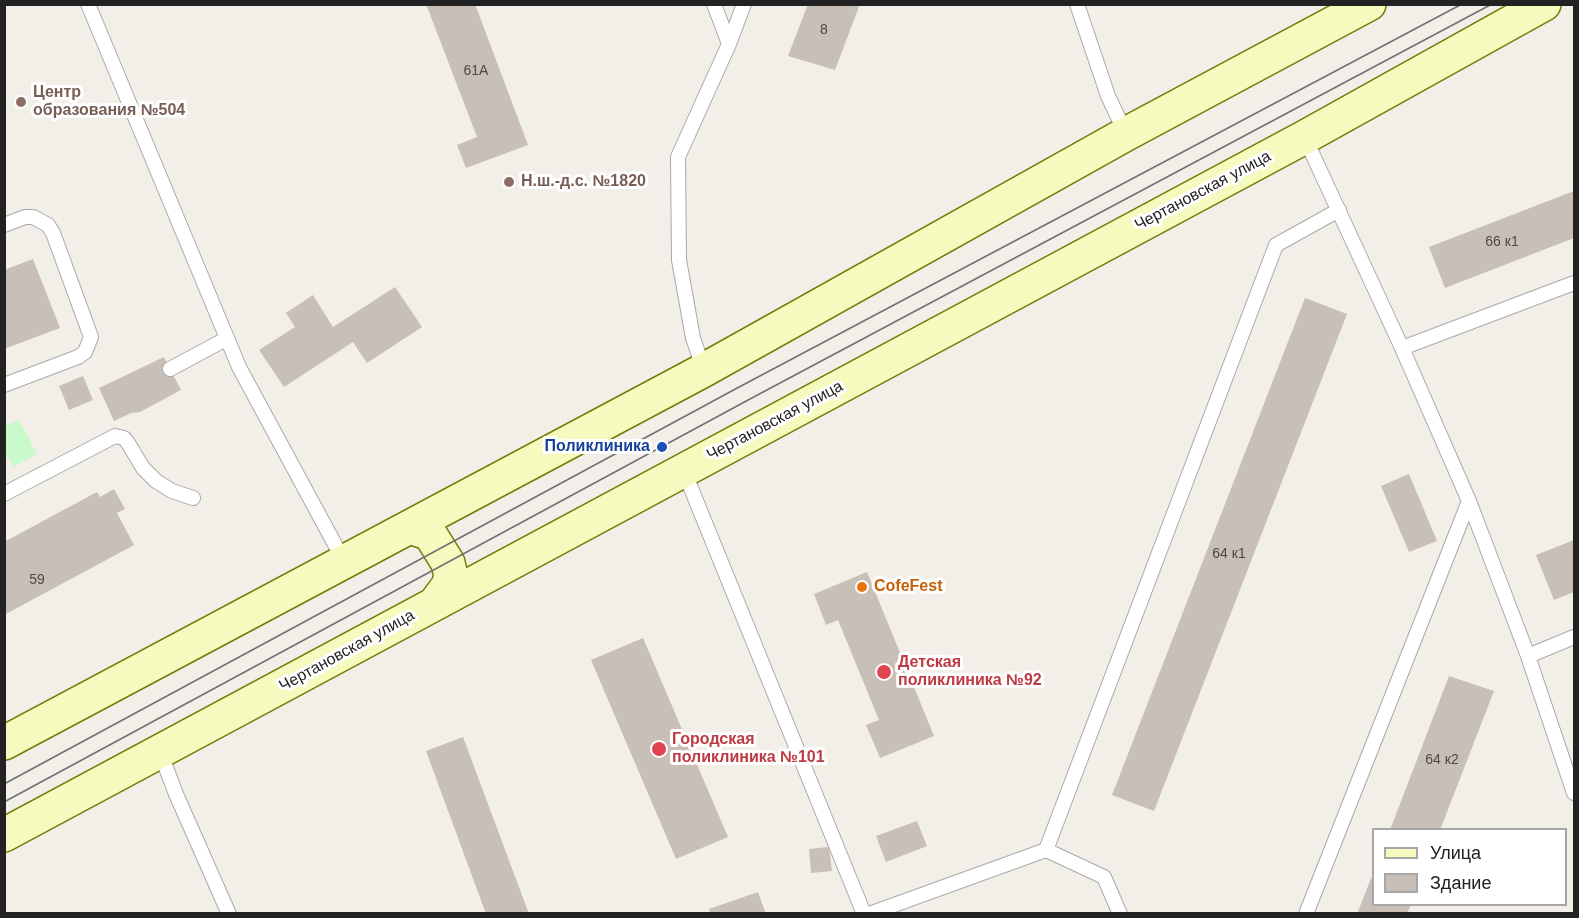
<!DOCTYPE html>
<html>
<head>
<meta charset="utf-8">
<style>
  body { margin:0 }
  #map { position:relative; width:1579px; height:918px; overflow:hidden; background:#f2efe9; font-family:Arial,sans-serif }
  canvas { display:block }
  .frame { position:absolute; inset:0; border:6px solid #222; pointer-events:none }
  .legend { position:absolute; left:1372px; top:828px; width:195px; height:78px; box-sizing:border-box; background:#fff; border:2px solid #a7a7a7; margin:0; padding:8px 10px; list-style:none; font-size:18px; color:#222 }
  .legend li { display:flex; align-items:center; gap:12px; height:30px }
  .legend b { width:30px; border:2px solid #a7a7a7 }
</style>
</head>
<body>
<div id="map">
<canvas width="1579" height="918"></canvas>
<div class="frame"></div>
<ul class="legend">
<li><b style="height:8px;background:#f7fabf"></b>Улица</li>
<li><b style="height:16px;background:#c7bfb8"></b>Здание</li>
</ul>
</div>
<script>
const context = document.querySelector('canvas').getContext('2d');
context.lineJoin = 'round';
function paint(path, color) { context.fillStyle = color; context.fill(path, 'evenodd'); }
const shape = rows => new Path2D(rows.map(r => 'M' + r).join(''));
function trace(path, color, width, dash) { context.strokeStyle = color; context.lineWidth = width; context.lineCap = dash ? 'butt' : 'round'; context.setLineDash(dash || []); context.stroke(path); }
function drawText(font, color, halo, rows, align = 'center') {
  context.font = font + ' Arial,sans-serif'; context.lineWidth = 6; context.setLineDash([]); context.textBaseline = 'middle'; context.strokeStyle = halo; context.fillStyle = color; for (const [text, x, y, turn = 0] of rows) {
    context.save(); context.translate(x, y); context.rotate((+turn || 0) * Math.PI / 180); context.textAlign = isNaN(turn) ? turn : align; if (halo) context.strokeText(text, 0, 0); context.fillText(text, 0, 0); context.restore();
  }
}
paint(shape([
  [19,420,37,454,13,467,5,452,5,426]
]), '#c8facc');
paint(shape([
  [426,4,475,4,528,145,466,168,457,145,477,137],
  [808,4,860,4,835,70,788,56],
  [1574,191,1574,238,1445,288,1429,247],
  [33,259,60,328,4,349,4,270],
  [395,287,422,327,367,363,353,342,284,387,259,350,295,327,286,313,313,295,333,327],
  [1305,298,1347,314,1154,811,1112,795],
  [164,357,181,390,140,412,131,413,114,421,99,388],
  [83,376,93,400,69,410,59,386],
  [1409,474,1437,541,1409,552,1381,486],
  [114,489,125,509,117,513,134,545,4,615,4,542,97,492,100,497],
  [1574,540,1574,592,1554,600,1536,555],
  [867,572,934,736,880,758,866,725,879,720,838,620,826,625,814,594],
  [643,638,728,837,676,859,591,660],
  [1449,676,1494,691,1440,830,1390,830],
  [463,737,529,914,486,914,426,751],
  [917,821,927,846,886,862,876,836],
  [829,847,832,871,811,873,809,849],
  [1374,871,1374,904,1411,904,1407,914,1357,914],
  [758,892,766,914,710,914,709,909]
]), '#c7bfb8');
const lane = shape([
  [88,4,239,367,345,563],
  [1077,4,1108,96,1126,134],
  [729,44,744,4],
  [1305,138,1402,348,1469,501,1528,656,1574,793],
  [4,225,25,217,33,217,48,225,53,233,91,337,85,352,78,357,4,385],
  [1402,348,1574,283],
  [170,369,226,339],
  [704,370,693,338,679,260,678,157,729,44,714,4],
  [684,471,864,914],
  [4,494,115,436,124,438,128,443,143,468,156,481,172,491,193,498],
  [1528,656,1574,637],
  [160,752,176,794,229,914],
  [1046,850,1276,245,1339,210],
  [869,914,1046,850,1104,877,1120,914],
  [1306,914,1469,501]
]);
const secondary = shape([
  [410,527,430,534,448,563,451,576,448,586,436,602],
  [4,743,704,370,1126,134,1369,4],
  [4,835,1305,137,1544,4]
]);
trace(lane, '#a9a9a9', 16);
trace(secondary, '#707d05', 36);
trace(lane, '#fff', 14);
trace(secondary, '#f7fabf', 33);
trace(shape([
  [4,784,741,386,1462,4],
  [4,802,750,399,1492,4]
]), '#707070', 1.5);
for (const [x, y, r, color] of [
  [21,102,6,"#8d6e63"],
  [509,182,6,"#8d6e63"],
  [662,447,6,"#1a4fb4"],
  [862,587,6,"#e8710a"],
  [884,672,8,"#e0444e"],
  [659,749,8,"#e0444e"]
]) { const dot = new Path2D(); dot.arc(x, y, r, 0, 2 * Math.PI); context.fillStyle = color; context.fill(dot); trace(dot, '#fff', 2); }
drawText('14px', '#4b4948', null, [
  ["8",824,30],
  ["61А",476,71],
  ["66 к1",1502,242],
  ["64 к1",1229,554],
  ["59",37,580],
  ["64 к2",1442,760]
]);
drawText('bold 16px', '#785e54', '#fff', [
  ["Центр",33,93],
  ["образования №504",33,111],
  ["Н.ш.-д.с. №1820",521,182]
], 'left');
drawText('16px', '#222', '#fff', [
  ["Чертановская улица",1203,191,-28],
  ["Чертановская улица",775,421,-28],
  ["Чертановская улица",347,651,-29]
]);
drawText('bold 16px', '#164399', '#fff', [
  ["Поликлиника",650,447]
], 'right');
drawText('bold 16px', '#c56008', '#fff', [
  ["CofeFest",874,587]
], 'left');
drawText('bold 16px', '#be3a42', '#fff', [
  ["Детская",898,663],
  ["поликлиника №92",898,681],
  ["Городская",672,740],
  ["поликлиника №101",672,758]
], 'left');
</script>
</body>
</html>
